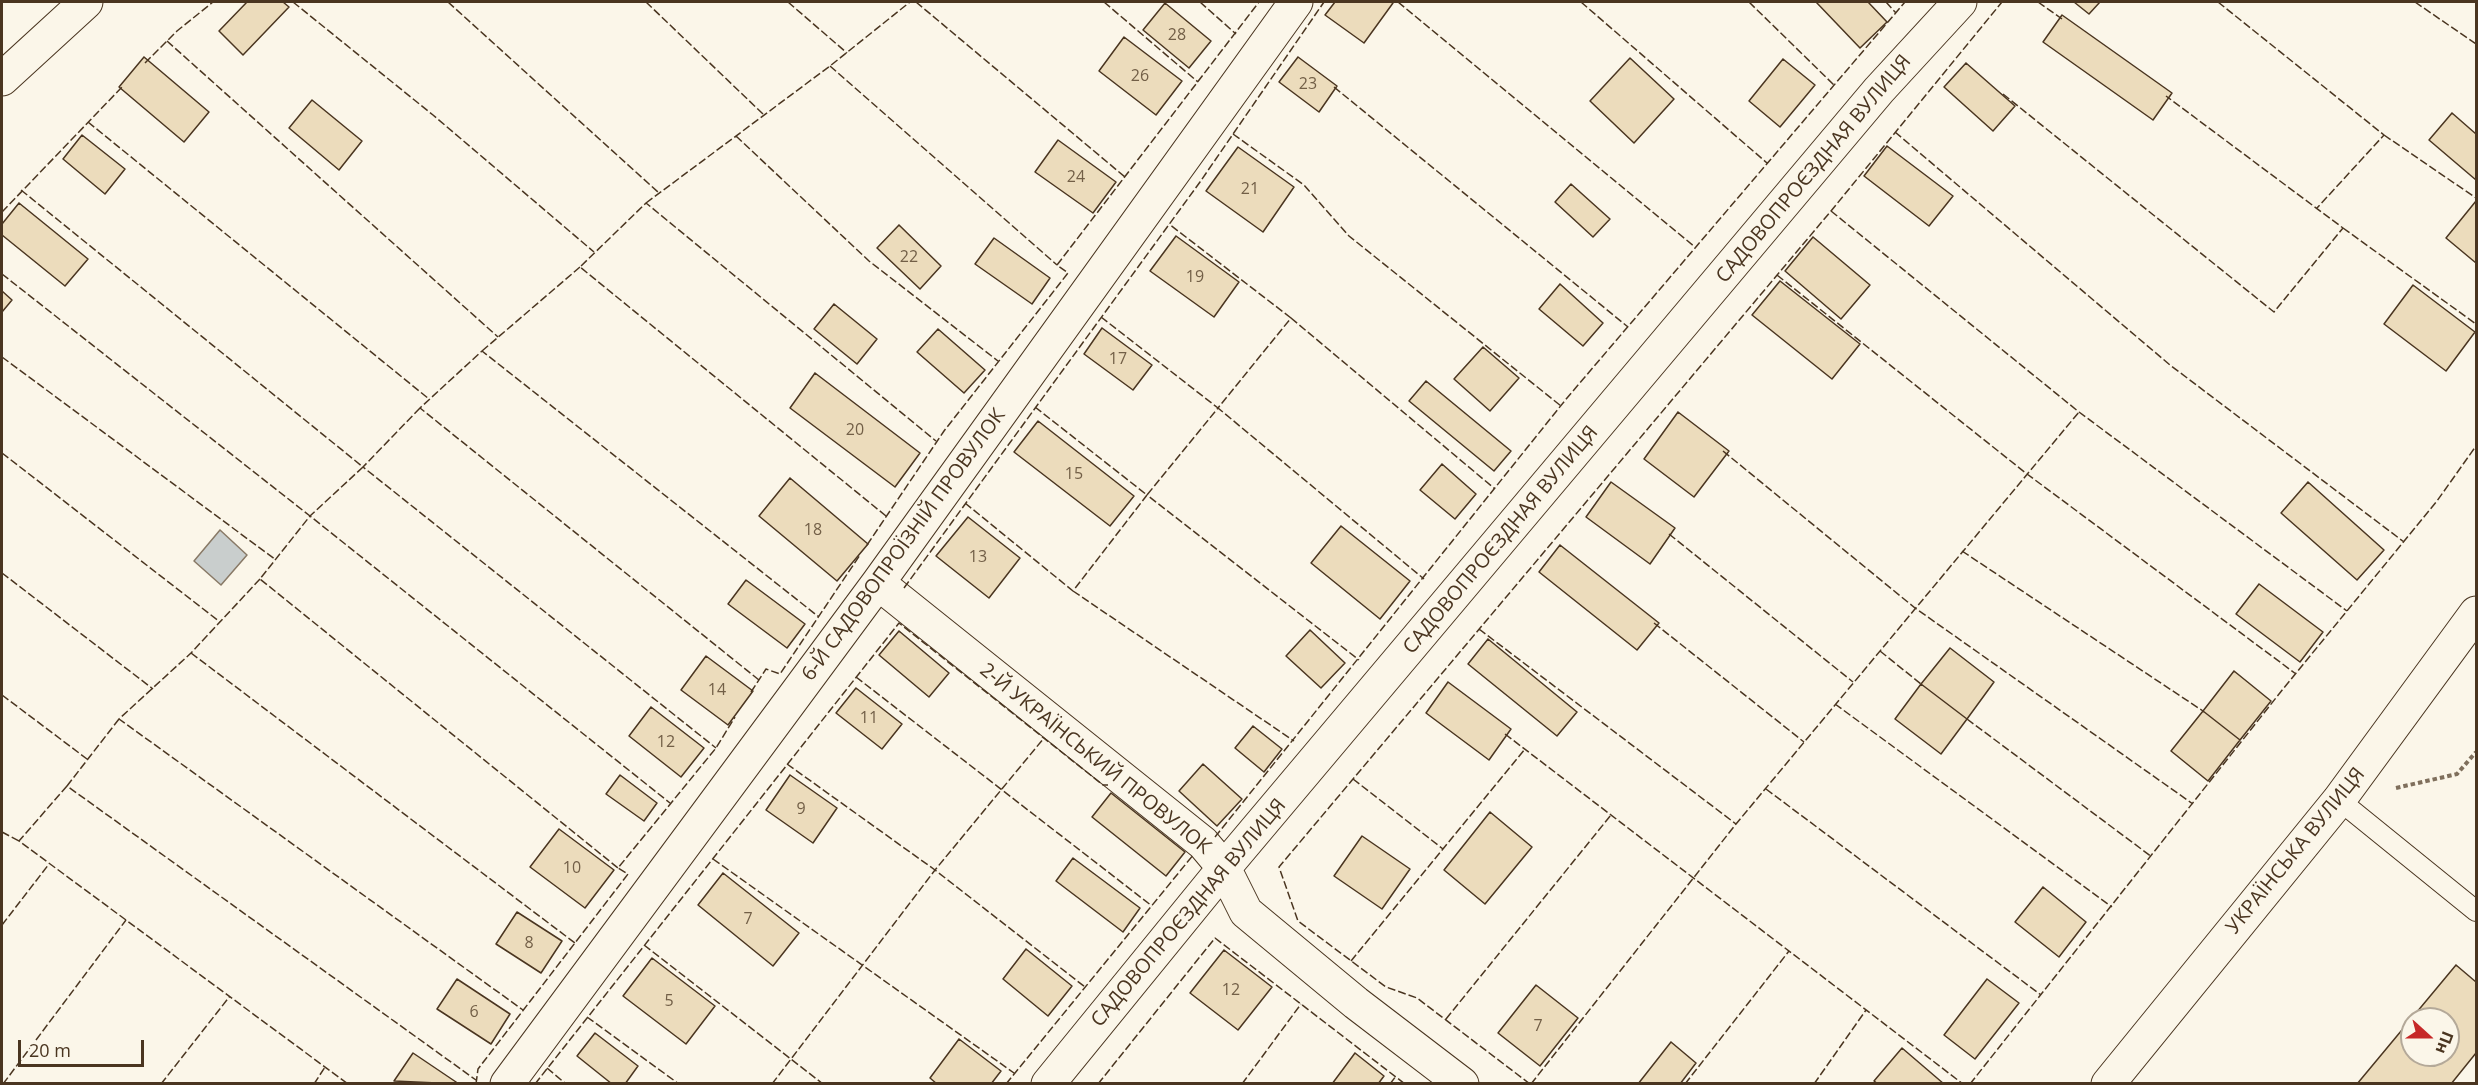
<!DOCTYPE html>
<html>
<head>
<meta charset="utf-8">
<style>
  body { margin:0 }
  #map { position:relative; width:2478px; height:1085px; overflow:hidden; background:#fbf6e9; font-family:"Open Sans",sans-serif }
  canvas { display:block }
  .frame { position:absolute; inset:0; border:3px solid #4a3520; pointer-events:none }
  .north { position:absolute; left:2400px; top:1007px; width:60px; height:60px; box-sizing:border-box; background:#fbf6e9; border:2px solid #b4a999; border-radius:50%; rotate:111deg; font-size:16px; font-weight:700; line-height:24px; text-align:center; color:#4a3520 }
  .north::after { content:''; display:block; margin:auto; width:21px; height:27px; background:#c62828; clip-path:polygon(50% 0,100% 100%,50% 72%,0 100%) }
  .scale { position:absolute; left:18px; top:1040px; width:126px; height:27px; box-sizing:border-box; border:3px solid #4a3520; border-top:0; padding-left:8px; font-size:18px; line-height:21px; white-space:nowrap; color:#4a3520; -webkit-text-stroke:4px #fbf6e9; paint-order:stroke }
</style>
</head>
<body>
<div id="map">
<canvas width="2478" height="1085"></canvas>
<div class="frame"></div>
<div class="north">Пн</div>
<div class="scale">20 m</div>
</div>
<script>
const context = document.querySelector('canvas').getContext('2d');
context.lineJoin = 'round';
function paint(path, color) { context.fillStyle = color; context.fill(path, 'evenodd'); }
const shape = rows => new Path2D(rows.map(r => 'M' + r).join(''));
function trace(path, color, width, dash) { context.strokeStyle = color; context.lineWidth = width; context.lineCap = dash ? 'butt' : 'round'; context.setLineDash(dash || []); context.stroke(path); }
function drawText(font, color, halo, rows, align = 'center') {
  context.font = font + ' "Open Sans",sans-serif'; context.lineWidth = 4.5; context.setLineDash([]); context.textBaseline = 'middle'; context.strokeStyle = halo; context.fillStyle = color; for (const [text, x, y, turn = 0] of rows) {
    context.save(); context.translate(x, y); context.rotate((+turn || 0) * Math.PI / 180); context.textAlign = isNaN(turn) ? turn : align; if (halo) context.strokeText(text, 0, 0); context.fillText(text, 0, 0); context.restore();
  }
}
const water = shape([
  [220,530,247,555,221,585,194,561,220,530]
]);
paint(water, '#c9cecd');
trace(water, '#887966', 1.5);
const building = shape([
  [247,2,283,2,289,7,243,55,219,31,247,2],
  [1335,2,1391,2,1393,3,1364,43,1325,15,1335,2],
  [1816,2,1868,2,1887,22,1860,48,1816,2],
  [2074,2,2100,2,2089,14,2074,2],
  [1165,3,1211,41,1189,68,1143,30,1165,3],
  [2062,15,2172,93,2153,120,2043,42,2062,15],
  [1124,37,1182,81,1156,115,1099,71,1124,37],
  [144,57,209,112,184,142,119,87,144,57],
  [1298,57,1337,86,1319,112,1279,82,1298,57],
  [1630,58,1674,99,1634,143,1590,101,1630,58],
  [1783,59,1815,85,1780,127,1749,101,1783,59],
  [1966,63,2015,106,1993,131,1944,87,1966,63],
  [312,100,362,141,339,170,289,128,312,100],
  [2452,113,2476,134,2476,180,2429,140,2452,113],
  [82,135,125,169,105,194,63,159,82,135],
  [1058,140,1116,182,1093,213,1035,172,1058,140],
  [1887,146,1953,196,1929,226,1864,176,1887,146],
  [1238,147,1294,187,1263,232,1206,191,1238,147],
  [1571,184,1610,219,1593,237,1555,202,1571,184],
  [2476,201,2476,263,2446,238,2476,201],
  [19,203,88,259,65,286,2,235,2,224,19,203],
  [899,225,941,266,920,289,877,248,899,225],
  [1176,236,1239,282,1214,317,1150,271,1176,236],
  [1813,237,1870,285,1841,319,1785,271,1813,237],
  [994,238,1050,278,1032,304,975,264,994,238],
  [1780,281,1860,344,1832,379,1752,315,1780,281],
  [1560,284,1603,323,1583,346,1539,309,1560,284],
  [2413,285,2475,332,2446,371,2384,324,2413,285],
  [2,291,12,300,2,312,2,291],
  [834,304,877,339,857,364,814,329,834,304],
  [1102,328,1152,365,1133,390,1084,354,1102,328],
  [938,329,985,370,964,393,917,352,938,329],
  [1483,347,1519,378,1490,411,1454,379,1483,347],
  [815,373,920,453,895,487,790,408,815,373],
  [1426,381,1511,451,1494,471,1409,401,1426,381],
  [1678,412,1729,451,1694,497,1644,459,1678,412],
  [1038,421,1134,496,1110,526,1014,452,1038,421],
  [1442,464,1476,494,1455,519,1420,490,1442,464],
  [790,478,868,544,837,581,759,516,790,478],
  [1611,482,1675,528,1650,564,1586,517,1611,482],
  [2308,482,2384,550,2357,580,2281,513,2308,482],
  [968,517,1020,558,989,598,936,556,968,517],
  [1341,526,1410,581,1380,619,1311,563,1341,526],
  [1560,545,1659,623,1637,650,1539,572,1560,545],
  [746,580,805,624,787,648,728,604,746,580],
  [2259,584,2323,632,2300,662,2236,614,2259,584],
  [1310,630,1345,663,1321,688,1286,656,1310,630],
  [899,631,949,673,929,697,879,655,899,631],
  [1488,639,1577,712,1557,736,1468,664,1488,639],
  [1950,648,1994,682,1967,719,1921,684,1950,648],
  [706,656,753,691,728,725,681,690,706,656],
  [2234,671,2271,701,2240,740,2203,711,2234,671],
  [1448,682,1511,729,1489,760,1426,713,1448,682],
  [1921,684,1967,719,1941,754,1895,719,1921,684],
  [856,688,902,724,882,749,836,713,856,688],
  [651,707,704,748,681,777,629,736,651,707],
  [2203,711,2240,740,2208,781,2171,751,2203,711],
  [1253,726,1282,749,1264,772,1235,748,1253,726],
  [1203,764,1242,799,1217,826,1179,791,1203,764],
  [620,775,657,803,644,821,606,794,620,775],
  [790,775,837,808,813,843,766,810,790,775],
  [1111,793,1185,852,1166,876,1092,817,1111,793],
  [1490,812,1532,847,1485,904,1444,870,1490,812],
  [559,829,614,870,585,908,530,867,559,829],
  [1362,836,1410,869,1382,909,1334,876,1362,836],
  [1073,858,1140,908,1123,932,1056,881,1073,858],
  [723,873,799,933,773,966,698,905,723,873],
  [2043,887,2086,922,2059,957,2015,922,2043,887],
  [517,912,562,941,541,973,496,944,517,912],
  [1026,949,1072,986,1048,1016,1003,979,1026,949],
  [1224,950,1272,987,1238,1030,1190,993,1224,950],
  [652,958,715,1006,686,1044,623,996,652,958],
  [2456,965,2476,982,2476,1053,2451,1084,2357,1084,2456,965],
  [2412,1019,2448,1019,2448,1055,2412,1055,2412,1019],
  [457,979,510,1014,491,1044,437,1009,457,979],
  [1987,979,2019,1003,1975,1059,1944,1035,1987,979],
  [1536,985,1578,1018,1540,1066,1498,1033,1536,985],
  [595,1033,638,1066,625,1084,612,1084,577,1056,595,1033],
  [959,1039,1001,1071,991,1084,937,1084,930,1078,959,1039],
  [1671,1042,1696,1063,1680,1084,1638,1084,1671,1042],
  [1902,1048,1944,1084,1878,1084,1874,1081,1902,1048],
  [413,1053,459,1084,394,1081,413,1053],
  [1355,1053,1384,1076,1378,1084,1332,1084,1355,1053]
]);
paint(building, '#ecdcbc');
trace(building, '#4a3520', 1.5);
const lane = shape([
  [2339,800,2476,911]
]);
const street = shape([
  [2,79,86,2],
  [878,583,1203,843,1224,868,1246,912,1356,1003,1462,1084],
  [507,1084,878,583,1296,2],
  [1048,1084,1224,868,1879,90,1960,2],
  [2108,1084,2339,800,2476,613]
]);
trace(lane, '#4a3520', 22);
trace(street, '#4a3520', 35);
trace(shape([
  [2396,788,2457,774,2476,752]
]), '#7f6f5c', 4, [4.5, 3]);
trace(lane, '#fbf6e9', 20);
trace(street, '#fbf6e9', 33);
trace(shape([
  [293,2,433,115,594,252],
  [448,2,659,193],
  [646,2,764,115],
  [788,2,847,53],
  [916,2,1125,177],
  [1104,2,1198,82],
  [1200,2,1236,34],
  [1398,2,1695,247],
  [1581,2,1767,163],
  [1749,2,1834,85],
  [1886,2,1896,13],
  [2038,2,2062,19],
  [2218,2,2384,135,2317,208],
  [2415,2,2476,44],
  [167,41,498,337],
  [145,63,177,31,213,2],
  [830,66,1057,265],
  [1334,87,1628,327],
  [2003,94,2274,312,2343,228,2166,96],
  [88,122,429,399],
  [1895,132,2170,365,2404,542],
  [1233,134,1304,185,1349,236,1561,406],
  [2384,135,2476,198],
  [736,136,869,261,998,361],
  [21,190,363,467,310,516,670,803],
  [646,203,830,66,910,2],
  [1831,211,2079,412,2347,611],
  [2,212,122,87],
  [2343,228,2476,324],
  [2,274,310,516,260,579,618,868],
  [1777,275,2027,474,2296,674],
  [1101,317,1218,408,1291,318,1169,224],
  [1291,318,1495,489],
  [482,351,580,267],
  [2,357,276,560],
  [1035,407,1147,495,1218,408,1424,579],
  [420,408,363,467,716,748],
  [1723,451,1915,608,2193,804],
  [2,453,220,622],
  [965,503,1073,591,1147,495,1359,660],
  [886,516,580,267,646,203,936,441],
  [1669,534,1853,682],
  [867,545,944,431,1068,273,1057,265,1259,2],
  [1962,551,2203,711],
  [2,573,153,689],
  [260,579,191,653,119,719,523,1010],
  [904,588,1200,182,1324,2],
  [1073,591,1294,741],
  [1654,623,1804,742],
  [1479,629,1736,824],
  [1880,651,1921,684],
  [191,653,575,943],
  [856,677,1152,906],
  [759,680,420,408,482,351,819,617],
  [751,692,766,669,780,674,860,555],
  [2,695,87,759],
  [1835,704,2112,907],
  [119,719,67,786,476,1080],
  [1967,719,2152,857],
  [1505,734,1963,1084],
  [787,764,935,870,1085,987],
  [1353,779,1443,849],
  [67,786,19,841,348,1084],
  [1766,789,2041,995],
  [2,832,19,841],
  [1215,837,1567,398,1905,2],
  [713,859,1014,1073],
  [2,925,49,864],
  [644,945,823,1084],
  [1351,961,1525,749],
  [587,1017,679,1084],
  [1446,1019,1611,815],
  [547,1068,566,1084],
  [3,1084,126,920],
  [161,1084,230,996],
  [314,1084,325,1067],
  [476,1084,478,1069,628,874,618,868,716,748,735,717],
  [535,1084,899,623,1103,785,1108,785],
  [772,1084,935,870,1044,738],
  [1006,1084,1194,854],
  [1098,1084,1215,938,1405,1084],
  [1242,1084,1301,1004],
  [1390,1084,1396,1076],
  [1530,1084,1417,998,1386,987,1298,921,1279,867,1831,211,2002,2],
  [1531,1084,1736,824,2079,412],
  [1685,1084,1789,951],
  [1814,1084,1866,1010],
  [1970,1084,2283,689,2437,501,2476,446]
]), '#4a3520', 1.5, [8, 3]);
drawText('16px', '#725f47', null, [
  ["28",1177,35],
  ["26",1140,76],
  ["23",1308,84],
  ["24",1076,177],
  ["21",1250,189],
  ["22",909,257],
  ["19",1195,277],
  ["17",1118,359],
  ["20",855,430],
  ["15",1074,474],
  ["18",813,530],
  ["13",978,557],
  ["14",717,690],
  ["11",869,718],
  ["12",666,742],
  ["9",801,809],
  ["10",572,868],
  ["7",748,919],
  ["8",529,943],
  ["12",1231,990],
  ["5",669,1001],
  ["6",474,1012],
  ["7",1538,1026]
]);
drawText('20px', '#4a3520', '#fbf6e9', [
  ["САДОВОПРОЄЗДНАЯ ВУЛИЦЯ",1814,169,-50],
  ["САДОВОПРОЄЗДНАЯ ВУЛИЦЯ",1501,540,-50],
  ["6-Й САДОВОПРОЇЗНІЙ ПРОВУЛОК",904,545,-54],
  ["2-Й УКРАЇНСЬКИЙ ПРОВУЛОК",1095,759,39],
  ["УКРАЇНСЬКА ВУЛИЦЯ",2296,851,-51],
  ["САДОВОПРОЄЗДНАЯ ВУЛИЦЯ",1189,913,-50]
]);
</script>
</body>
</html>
